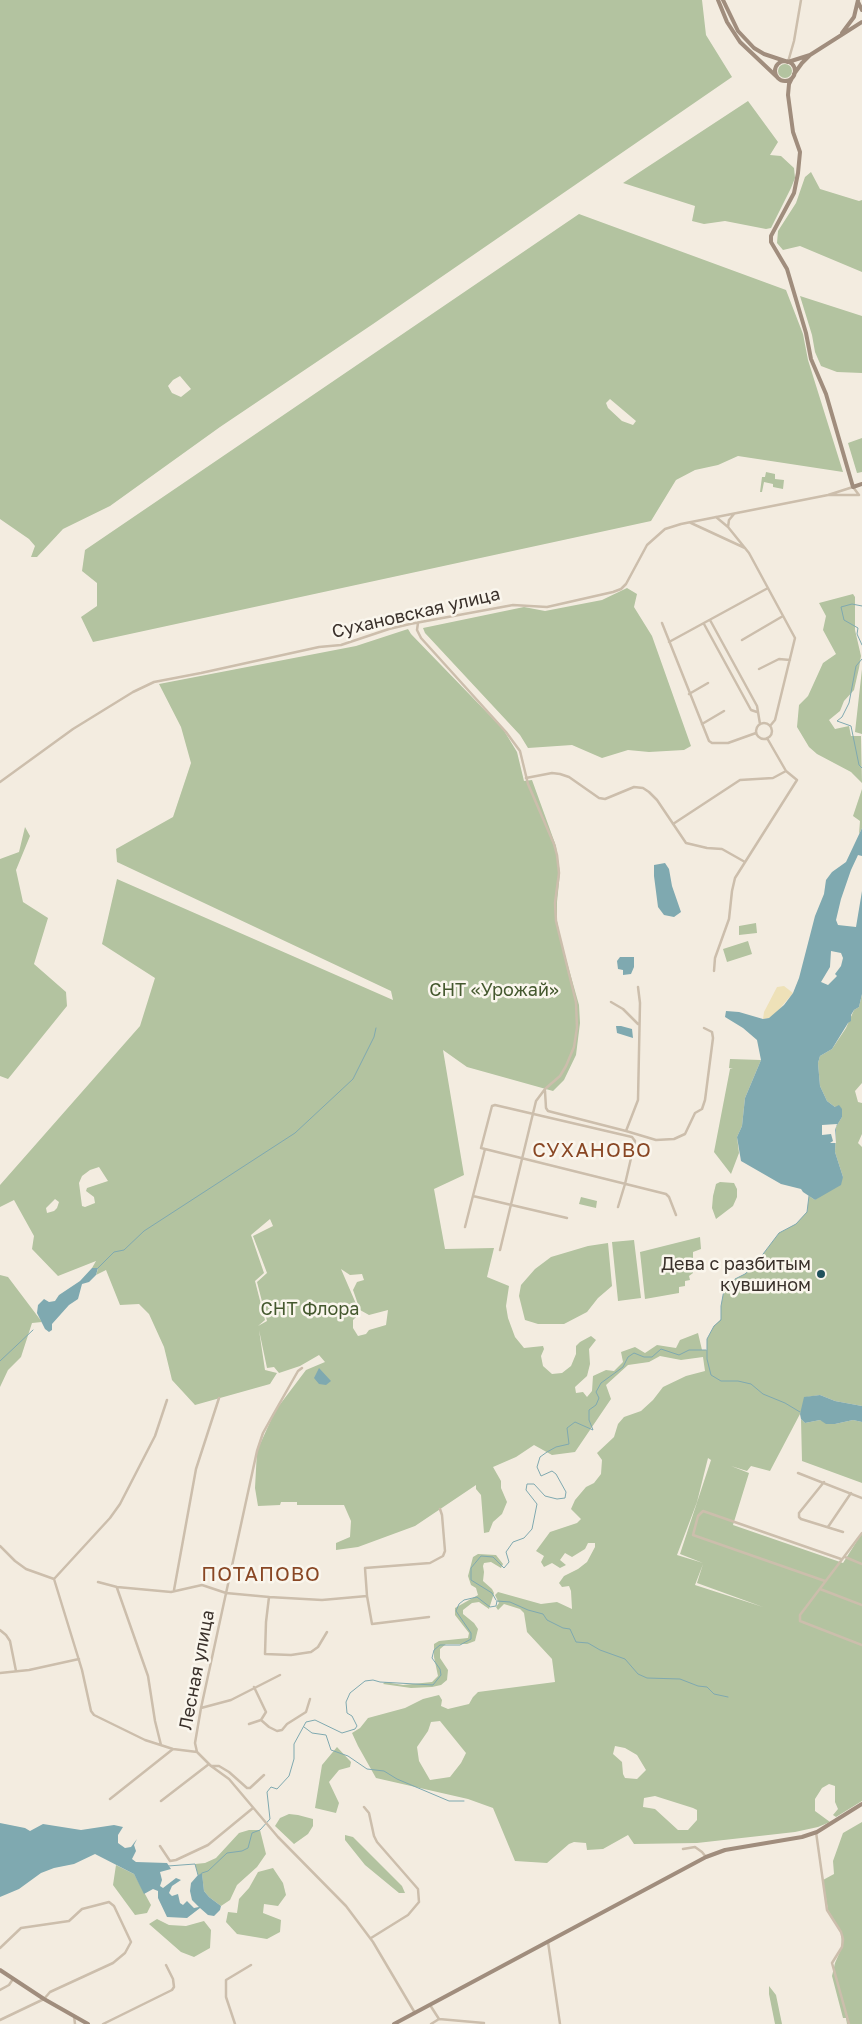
<!DOCTYPE html>
<html>
<head>
<meta charset="utf-8">
<style>
  body { margin:0 }
  canvas { display:block; background:#f3ece0 }
</style>
</head>
<body>
<canvas width="862" height="2024"></canvas>
<script>
const context = document.querySelector('canvas').getContext('2d');
context.lineJoin = 'round';
function paint(path, color) { context.fillStyle = color; context.fill(path, 'evenodd'); }
const shape = rows => new Path2D(rows.map(r => 'M' + r).join(''));
function trace(path, color, width, dash) { context.strokeStyle = color; context.lineWidth = width; context.lineCap = dash ? 'butt' : 'round'; context.setLineDash(dash || []); context.stroke(path); }
function drawText(font, color, halo, rows, align = 'center') {
  context.font = font + ' "Golos Text",sans-serif'; context.lineWidth = 5; context.setLineDash([]); context.textBaseline = 'middle'; context.strokeStyle = halo; context.fillStyle = color; for (const [text, x, y, turn = 0] of rows) {
    context.save(); context.translate(x, y); context.rotate((+turn || 0) * Math.PI / 180); context.textAlign = isNaN(turn) ? turn : align; if (halo) context.strokeText(text, 0, 0); context.fillText(text, 0, 0); context.restore();
  }
}
paint(shape([
  [0,0,702,0,706,35,732,77,373,324,220,427,110,506,63,529,37,557,31,557,35,546,29,539,0,519],
  [180,376,191,389,181,397,172,393,168,386,173,380],
  '778 71a7 7 0 1 1 14 0a7 7 0 1 1-14 0Z',
  [748,101,778,142,770,155,781,156,794,168,795,178,791,188,771,228,766,229,725,221,704,224,692,221,695,206,623,183],
  [811,172,820,189,859,201,862,200,862,272,800,246,783,250,777,243,778,231,796,203,805,177],
  [579,214,786,290,803,334,808,360,843,472,738,456,718,465,695,470,676,480,651,521,93,642,81,617,97,606,97,583,82,571,85,550],
  [610,399,636,421,633,425,622,421,608,408,606,403],
  [800,296,862,316,862,373,837,372,821,366,815,352,812,335],
  [862,438,862,472,857,473,848,443],
  [766,472,775,474,775,479,784,480,783,489,773,487,773,484,764,482,762,492,760,492,762,477,765,477],
  [627,588,637,594,634,607,652,636,691,746,684,750,649,752,628,750,602,758,572,745,528,748,520,735,425,633,423,628,524,607,545,611,602,600],
  [853,594,855,597,855,630,861,656,859,668,854,690,844,701,840,711,829,720,835,729,849,726,851,736,861,736,862,783,851,772,817,754,809,747,797,727,799,705,808,696,823,663,836,654,823,630,826,616,819,603],
  [408,629,411,634,503,729,517,752,524,781,532,780,556,846,560,873,557,902,557,921,561,941,579,1005,580,1023,576,1055,564,1080,553,1091,467,1067,443,1050,464,1175,434,1189,445,1249,494,1248,487,1277,509,1286,506,1306,508,1318,515,1337,524,1348,543,1346,544,1349,541,1356,543,1366,552,1374,562,1373,571,1366,576,1354,576,1346,580,1342,591,1336,596,1340,589,1349,590,1364,587,1376,575,1387,576,1393,583,1392,587,1397,592,1391,593,1376,606,1370,614,1371,623,1362,621,1352,635,1347,645,1353,657,1345,676,1348,680,1340,698,1333,702,1350,707,1350,707,1339,714,1326,721,1319,721,1306,724,1290,735,1279,745,1274,754,1266,779,1233,796,1224,807,1212,809,1196,815,1200,843,1177,835,1152,836,1127,842,1117,835,1107,827,1101,820,1086,818,1063,820,1056,832,1049,846,1028,854,1010,859,1007,862,994,862,1083,855,1091,858,1102,862,1103,862,1134,858,1143,862,1147,862,1406,835,1401,820,1395,807,1397,800,1414,770,1471,751,1466,747,1471,731,1466,749,1473,733,1525,843,1563,862,1533,862,1801,836,1817,833,1815,838,1809,835,1802,835,1786,829,1784,822,1788,815,1799,815,1811,830,1822,818,1827,795,1832,697,1843,634,1844,628,1835,603,1849,587,1850,586,1843,574,1842,569,1844,547,1863,515,1861,493,1808,468,1799,376,1778,358,1746,352,1733,360,1728,368,1718,405,1708,423,1699,439,1695,442,1700,441,1706,448,1709,469,1704,473,1697,478,1692,555,1682,552,1659,527,1632,524,1613,520,1609,504,1604,498,1610,496,1607,499,1603,495,1595,498,1592,541,1604,557,1602,572,1609,571,1591,569,1586,562,1587,559,1583,564,1576,578,1569,587,1562,595,1547,595,1543,588,1543,585,1549,572,1557,565,1553,560,1560,566,1565,560,1568,552,1563,544,1567,541,1562,544,1556,536,1551,550,1532,577,1523,581,1519,571,1509,575,1500,586,1487,594,1483,601,1474,602,1460,597,1453,614,1437,618,1424,624,1417,641,1411,653,1400,663,1387,686,1376,705,1371,703,1357,681,1360,660,1356,649,1362,628,1365,606,1385,611,1399,575,1452,552,1455,534,1445,516,1457,493,1467,501,1481,501,1488,507,1502,502,1514,493,1522,489,1532,484,1533,481,1495,476,1489,476,1485,415,1526,358,1547,336,1550,336,1543,350,1537,351,1521,344,1505,297,1505,297,1502,281,1502,280,1505,258,1506,255,1488,257,1451,275,1411,306,1370,325,1362,319,1355,300,1366,279,1373,274,1367,267,1368,259,1330,265,1370,277,1373,270,1384,195,1405,172,1380,164,1347,149,1314,139,1304,120,1305,106,1270,96,1275,98,1269,92,1268,96,1261,58,1276,32,1249,34,1236,14,1200,0,1207,0,1185,140,1026,155,978,102,944,117,879,393,1000,391,991,117,862,116,849,173,817,191,763,181,727,159,684,356,646],
  [99,1167,108,1181,87,1188,86,1191,94,1197,95,1203,85,1207,82,1206,79,1183,82,1176,90,1170],
  [55,1199,59,1202,57,1208,54,1211,47,1213,46,1208],
  [270,1219,273,1226,253,1236,267,1273,257,1282,267,1321,258,1326,265,1320,255,1281,264,1273,251,1235],
  [341,1269,350,1275,362,1274,364,1280,357,1282,353,1290,360,1310,369,1315,388,1310,386,1325,369,1330,366,1334,358,1336,353,1328,353,1320,360,1313],
  [708,1458,711,1460,680,1554,703,1563,677,1555,697,1502],
  [703,1564,697,1583,763,1607,695,1585],
  [440,1721,466,1753,461,1763,450,1777,430,1780,419,1761,417,1747,428,1731,431,1722],
  [615,1746,625,1748,637,1755,646,1770,637,1779,625,1778,623,1774,622,1762,613,1754],
  [655,1796,693,1808,697,1810,697,1820,688,1830,678,1830,655,1809,643,1807,644,1798],
  [862,669,862,734,855,732],
  [862,789,862,828,859,834,860,821,853,816],
  [25,827,30,836,16,870,23,902,48,918,34,964,66,992,67,1006,8,1079,0,1076,0,859,19,852],
  [756,923,757,933,739,935,739,926],
  [748,941,752,954,727,962,723,949],
  [730,1059,761,1060,745,1098,742,1126,737,1137,739,1153,731,1174,714,1152,730,1069,733,1069,729,1068],
  [720,1182,734,1183,737,1189,737,1197,733,1206,716,1219,712,1208,713,1196,716,1184],
  [581,1197,597,1201,596,1208,579,1204],
  [700,1237,701,1249,693,1252,693,1273,689,1276,690,1280,685,1281,685,1286,679,1287,679,1293,645,1299,640,1252],
  [634,1240,641,1298,618,1301,612,1242],
  [608,1243,612,1286,598,1298,587,1312,564,1324,538,1324,525,1320,519,1296,521,1285,535,1269,551,1257,588,1246],
  [0,1275,8,1277,42,1322,32,1323,21,1357,8,1370,0,1387],
  [801,1419,805,1423,820,1420,835,1424,853,1420,862,1422,862,1483,802,1461],
  [478,1554,496,1555,503,1564,501,1568,491,1562,484,1563,483,1566,484,1572,483,1581,492,1589,494,1593,489,1609,479,1602,472,1603,463,1610,463,1614,474,1623,478,1629,475,1641,467,1644,446,1644,440,1649,440,1658,448,1670,447,1680,441,1685,432,1687,411,1688,383,1684,385,1682,403,1685,432,1682,438,1676,434,1657,434,1644,439,1641,468,1638,469,1633,455,1615,455,1608,478,1595,476,1588,471,1585,468,1576,473,1557],
  [337,1747,351,1762,350,1767,339,1770,329,1782,339,1803,336,1813,315,1808,322,1765],
  [289,1814,298,1815,313,1819,313,1826,308,1834,294,1844,275,1826,280,1818],
  [862,1822,862,2024,847,2024,846,2018,843,2018,832,1976,835,1963,842,1947,841,1932,828,1910,823,1880,834,1874,833,1861,843,1833],
  [249,1830,260,1830,266,1854,257,1867,237,1885,230,1900,221,1906,209,1897,204,1891,202,1874,198,1875,195,1864,205,1863,216,1858,239,1833],
  [345,1835,353,1837,402,1886,405,1893,399,1893,365,1865,345,1840],
  [116,1865,134,1874,151,1905,147,1913,135,1915,113,1885],
  [273,1868,283,1883,286,1895,278,1906,264,1904,263,1913,281,1920,280,1932,267,1939,237,1934,226,1922,228,1912,237,1913,239,1899,249,1888,258,1872],
  [157,1919,169,1925,186,1926,204,1921,211,1930,210,1948,194,1957,181,1952,149,1924],
  [769,1986,776,1995,782,2024,775,2024,769,1994]
]), '#b3c3a0');
paint(shape([
  [784,986,793,993,777,1012,770,1018,763,1019,764,1012,777,987]
]), '#eee1b8');
paint(shape([
  [862,828,862,856,858,855,851,870,841,899,836,920,838,925,856,927,862,891,862,994,859,1007,854,1010,851,1015,851,1021,848,1023,832,1049,820,1056,818,1063,820,1086,827,1101,835,1107,839,1105,842,1109,842,1117,836,1127,835,1152,843,1177,841,1185,815,1200,803,1192,801,1189,781,1184,741,1161,737,1137,742,1126,745,1098,761,1060,757,1040,743,1028,725,1017,726,1011,739,1012,763,1019,769,1018,784,1005,793,993,799,978,815,916,824,894,826,880,832,872,846,862],
  [831,951,841,953,843,958,841,966,835,974,837,976,828,985,821,982,830,967],
  [665,863,669,869,672,886,681,912,674,917,664,915,658,907,654,876,654,865],
  [620,957,634,957,634,967,631,974,623,975,623,970,618,969,617,961],
  [616,1026,621,1026,632,1029,633,1038,617,1033],
  [92,1268,98,1268,96,1275,89,1282,82,1284,78,1299,69,1305,52,1324,52,1330,49,1332,45,1329,37,1313,38,1305,44,1299,49,1302,55,1301,59,1295,80,1281],
  [319,1368,331,1381,326,1385,319,1384,314,1378],
  [820,1395,835,1401,862,1406,862,1422,853,1420,835,1424,826,1424,820,1420,805,1423,801,1419,800,1414,804,1397],
  [0,1823,25,1828,30,1831,43,1824,81,1830,114,1825,123,1827,118,1835,118,1843,125,1848,131,1847,137,1839,134,1845,136,1851,132,1859,136,1862,167,1863,171,1869,160,1872,162,1880,160,1886,163,1888,176,1878,181,1880,172,1886,169,1893,172,1896,178,1894,180,1903,183,1905,187,1901,194,1908,199,1907,192,1900,190,1891,191,1883,198,1875,202,1873,204,1891,209,1897,221,1906,220,1910,214,1916,208,1915,200,1908,187,1918,167,1917,158,1898,158,1891,153,1889,144,1894,134,1874,95,1854,74,1864,54,1868,41,1873,19,1889,0,1897]
]), '#7fa9b0');
paint(shape([
  [837,1124,835,1130,836,1143,830,1143,833,1141,831,1134,822,1135,822,1125]
]), '#f3ece0');
trace(shape([
  [862,606,852,604,841,607,844,620,858,628,857,634,862,645],
  [862,659,856,666,849,703,842,717,837,721,851,726,859,765,862,768],
  [98,1268,114,1252,124,1250,144,1231,295,1133,353,1079,374,1037,376,1028],
  [0,1361,33,1330],
  [800,1412,785,1403,763,1394,751,1384,738,1381,721,1381,711,1375,707,1359,707,1339,714,1326,721,1320,721,1306,724,1290,735,1279,745,1274,754,1266,779,1233,796,1224,807,1212,809,1196],
  [496,1600,492,1593,471,1580,471,1568,481,1556,493,1557,504,1568,509,1562,506,1552,513,1542,524,1538,532,1529,537,1504,526,1490,527,1484,534,1484,545,1496,557,1499,565,1498,566,1492,556,1474,552,1471,541,1476,537,1467,540,1457,547,1452,556,1447,569,1444,567,1428,575,1422,593,1430,589,1420,589,1410,596,1405,599,1398,596,1392,601,1383,623,1367,628,1357,634,1353,644,1357,652,1357,661,1349,679,1355,689,1350,706,1350],
  [497,1601,510,1602,528,1610,543,1614,547,1620,563,1628,570,1629,576,1642,588,1643,600,1650,625,1659,638,1674,647,1678,680,1679,698,1686,707,1687,714,1694,728,1697],
  [304,1727,312,1733,326,1735,331,1750,348,1756,367,1769,384,1771,397,1779,449,1801,464,1801],
  [168,1866,195,1864,198,1875],
  [202,1873,208,1871,227,1853,242,1851,248,1848,252,1833,260,1830,270,1819,267,1792,271,1787,277,1789,289,1776,294,1759,294,1744,306,1722,315,1720,342,1733,355,1729,357,1726,352,1716,347,1713,346,1702,350,1693,365,1681,373,1680,380,1682,433,1685,441,1675,440,1669,432,1658,434,1650,440,1645,460,1645,471,1639,471,1633,456,1611,459,1604,464,1600,477,1597,490,1607,496,1606,497,1601]
]), '#7fa9b0', 1);
trace(shape([
  [788,62,794,41,801,0],
  [734,514,729,520,728,527,749,553,795,638,775,720,770,726],
  [716,517,728,527],
  [691,523,745,548],
  [710,620,757,706,760,724],
  [418,623,417,630,421,638,506,732,520,751,528,784,554,844,557,855,559,873,555,903,556,921,576,1002,577,1028,574,1047,566,1066,560,1076,545,1089,536,1101,500,1250],
  [662,623,709,741,712,743,728,743,756,733],
  [704,624,751,710,757,712],
  [742,640,783,616],
  [669,642,768,588],
  [759,669,779,659,790,660],
  [689,694,708,683],
  '756 731a8 8 0 1 1 16 0a8 8 0 1 1-16 0Z',
  [702,724,724,711],
  [526,778,552,773,560,774,569,777,599,798,605,799,634,787,643,788,649,792,657,800,686,843,707,848,722,849,745,862],
  [0,782,73,729,133,692,154,682,201,673,319,647,341,645,389,629,410,624,513,605,547,607,613,592,621,589,626,584,647,545,665,529,681,524,828,495,853,487,859,495,828,495],
  [673,824,740,780,773,778,786,771],
  [714,971,715,958,729,919,732,891,735,878,797,780,786,771,767,738],
  [611,1002,623,1009,638,1024],
  [545,1091,546,1108,548,1111,626,1131,638,1100,640,1003,638,987],
  [626,1131,656,1140,674,1139,685,1134,695,1113,702,1109,705,1100,713,1038,712,1032,704,1028],
  [485,1149,666,1194,669,1197,676,1215],
  [473,1196,567,1218],
  [465,1227,485,1149,481,1148,492,1106,495,1105,632,1137,635,1141,625,1184,618,1207],
  [167,1400,155,1436,120,1504,110,1518,54,1579,82,1670,91,1711,94,1715,145,1740,173,1749,197,1752,211,1766,229,1779,278,1837,346,1906,373,1942,415,2013],
  [798,1473,862,1498],
  [824,1482,799,1513,799,1517,801,1519,843,1532],
  [828,1527,851,1493],
  [862,1533,800,1615,800,1621,862,1645],
  [0,1546,15,1561,26,1569,54,1579],
  [845,1557,862,1564],
  [825,1581,693,1535,698,1516,703,1511,841,1559],
  [98,1582,117,1587,171,1592,202,1585,226,1593,269,1597,322,1600,367,1596,365,1568,430,1563,443,1556,445,1551,442,1515,440,1509],
  [117,1588,148,1676,155,1721,161,1745],
  [820,1589,862,1605],
  [174,1590,196,1469,219,1398],
  [367,1596,372,1624,429,1617],
  [269,1597,266,1622,265,1654,291,1655,311,1652,318,1647,327,1632],
  [0,1630,6,1635,10,1641,16,1671],
  [0,1673,29,1670,79,1659],
  [201,1708,231,1700,280,1675],
  [261,1720,269,1727,277,1731,282,1730,287,1724,306,1712,310,1699],
  [249,1724,261,1720,266,1712,254,1687],
  [197,1752,195,1743,201,1708,257,1451,263,1433,273,1415,298,1371,302,1368],
  [212,1766,219,1766,229,1772,247,1788,250,1788,264,1775],
  [110,1799,173,1749],
  [161,1801,209,1764],
  [364,1807,369,1813,374,1836,377,1842,418,1889,419,1902,408,1915,371,1938],
  [816,1832,827,1910,841,1932,843,1939,842,1947,832,1963,849,2024],
  [160,1846,170,1861,176,1860,208,1845,253,1808],
  [683,1849,695,1847,702,1852,706,1857],
  [548,1942,560,2024],
  [0,1948,21,1928,69,1921,82,1909,109,1902,114,1906,131,1942,125,1953,113,1963,50,1992,44,1999,0,2020],
  [0,1990,9,1985,13,1979],
  [430,2005,439,2019,484,2023],
  [74,2016,75,2024],
  [103,2024,172,1990,174,1987,173,1979,166,1965],
  [235,2024,226,1997,226,1980,251,1965],
  [431,2024,439,2019]
]), '#ccbeac', 2.5);
trace(shape([
  [718,0,727,22,740,42,776,76],
  [723,0,738,31,754,48,764,54,788,62,810,55],
  [858,2,862,10],
  [842,33,854,17,858,0],
  '775 71a10 10 0 1 1 20 0a10 10 0 1 1-20 0Z',
  [794,74,802,63,810,55,862,22],
  [792,78,789,84,788,95,793,132,800,152,798,173,794,193,771,236,771,242,787,269,806,333,811,359,826,394,853,487,862,484],
  [0,1970,44,1999,88,2024],
  [394,2024,706,1857,725,1850,802,1837,817,1832,862,1804]
]), '#a08d7d', 4);
for (const [x, y, r, color] of [
  [821,1274,5,"#20515c"]
]) { const dot = new Path2D(); dot.arc(x, y, r, 0, 2 * Math.PI); context.fillStyle = color; context.fill(dot); trace(dot, '#faf6ed', 2); }
drawText('18px', '#3a312b', '#faf6ed', [
  ["Сухановская улица",416,613,-13],
  ["Лесная улица",197,1670,-79]
]);
drawText('18px', '#44582e', '#faf6ed', [
  ["СНТ «Урожай»",494,990],
  ["СНТ Флора",310,1309]
]);
drawText('18px', '#3a312b', '#faf6ed', [
  ["Дева с разбитым",811,1264],
  ["кувшином",811,1285]
], 'right');
context.letterSpacing = '1px';
drawText('20px', '#894724', '#faf6ed', [
  ["СУХАНОВО",592,1151],
  ["ПОТАПОВО",261,1575]
]);
context.letterSpacing = '0px';
</script>
</body>
</html>
